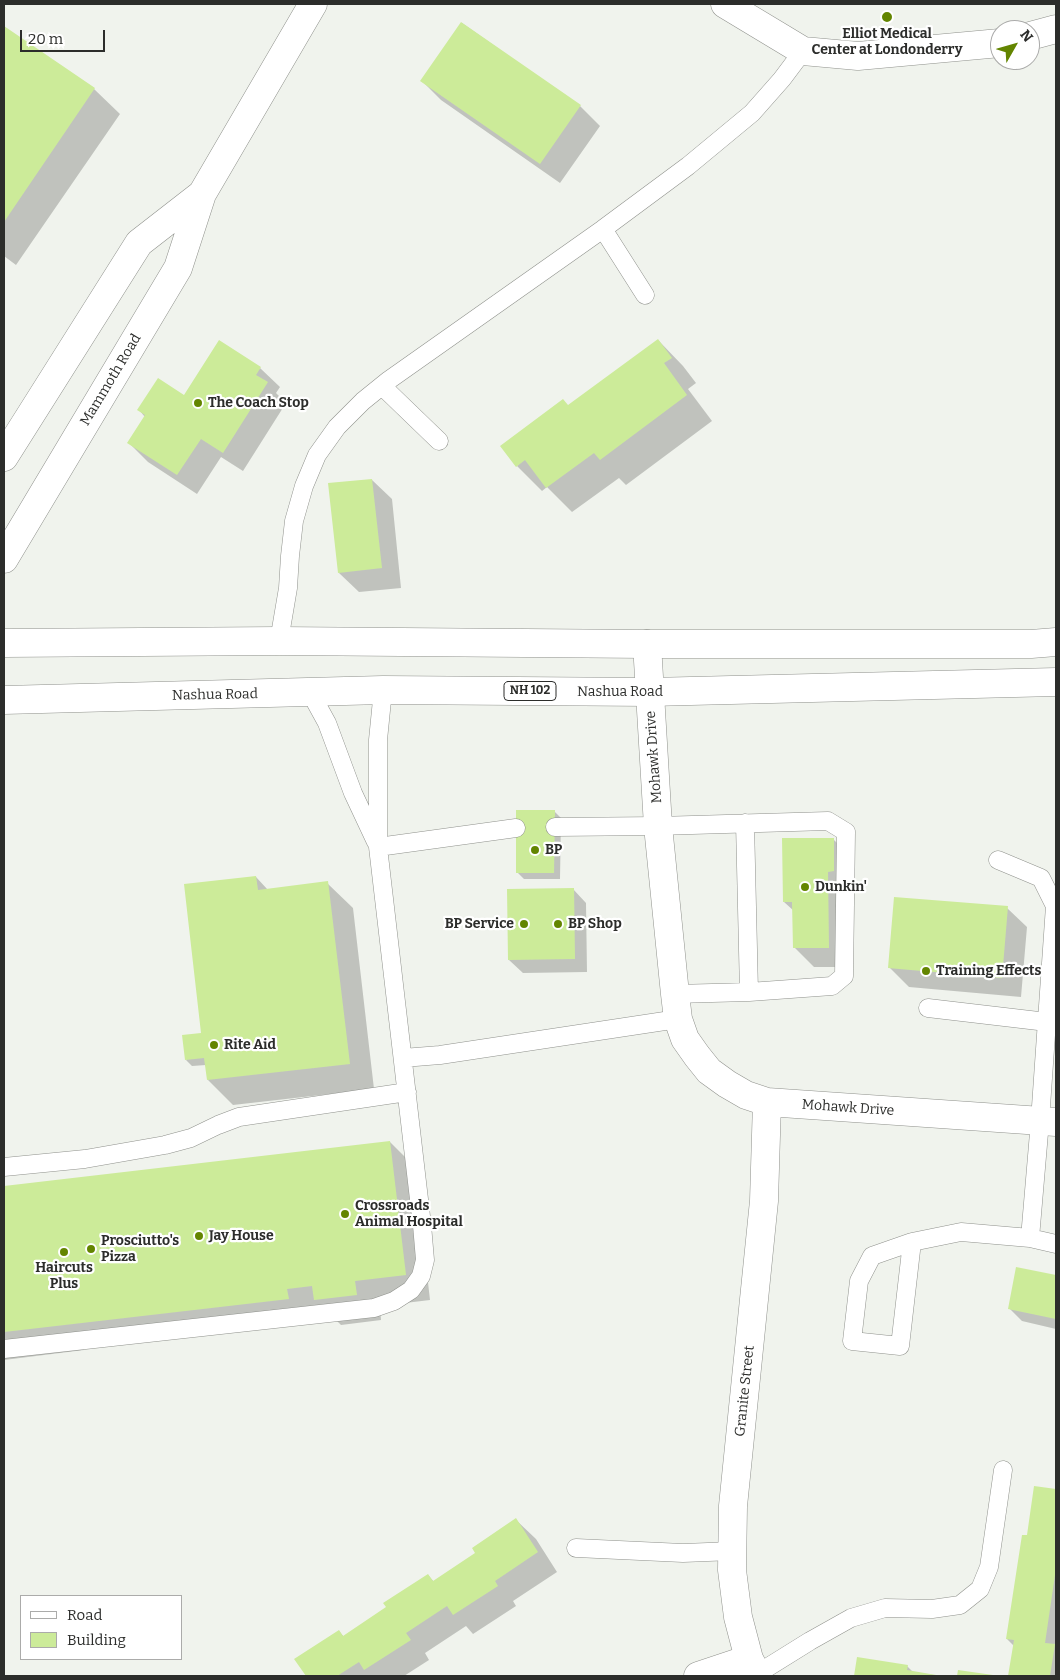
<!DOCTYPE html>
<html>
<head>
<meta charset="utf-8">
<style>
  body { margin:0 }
  #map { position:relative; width:1060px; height:1680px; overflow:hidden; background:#f0f3ed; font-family:Bitter,serif }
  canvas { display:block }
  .frame { position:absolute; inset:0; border:5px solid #2c2d2b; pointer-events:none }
  .legend { position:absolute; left:20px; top:1595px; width:162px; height:65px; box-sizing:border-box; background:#fff; border:1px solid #ababaa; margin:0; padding:6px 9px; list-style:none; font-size:15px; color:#2c2d2b }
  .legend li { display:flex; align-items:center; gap:10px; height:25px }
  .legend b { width:25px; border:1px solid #ababaa }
  .north { position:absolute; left:990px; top:20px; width:50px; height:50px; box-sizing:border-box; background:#fff; border:1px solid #ababaa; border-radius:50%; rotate:52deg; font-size:14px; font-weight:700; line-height:20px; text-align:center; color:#2c2d2b }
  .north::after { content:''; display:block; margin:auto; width:18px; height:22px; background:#638500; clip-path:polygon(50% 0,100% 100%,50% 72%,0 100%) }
  .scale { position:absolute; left:20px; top:30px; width:85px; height:22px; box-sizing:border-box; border:2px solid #2c2d2b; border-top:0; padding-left:6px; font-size:15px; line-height:18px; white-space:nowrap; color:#2c2d2b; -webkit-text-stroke:4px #fff; paint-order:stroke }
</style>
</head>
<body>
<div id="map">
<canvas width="1060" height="1680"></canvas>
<div class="frame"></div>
<ul class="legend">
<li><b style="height:6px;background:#fff"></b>Road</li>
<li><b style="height:14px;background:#cceb99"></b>Building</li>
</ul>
<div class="north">N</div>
<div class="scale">20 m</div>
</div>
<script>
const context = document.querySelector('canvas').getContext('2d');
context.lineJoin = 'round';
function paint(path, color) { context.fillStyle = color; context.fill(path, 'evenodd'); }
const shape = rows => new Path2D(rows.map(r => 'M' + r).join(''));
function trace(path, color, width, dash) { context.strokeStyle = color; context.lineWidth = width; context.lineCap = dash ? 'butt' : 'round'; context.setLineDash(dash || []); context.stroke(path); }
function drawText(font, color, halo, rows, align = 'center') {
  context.font = font + ' Bitter,serif'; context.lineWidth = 4.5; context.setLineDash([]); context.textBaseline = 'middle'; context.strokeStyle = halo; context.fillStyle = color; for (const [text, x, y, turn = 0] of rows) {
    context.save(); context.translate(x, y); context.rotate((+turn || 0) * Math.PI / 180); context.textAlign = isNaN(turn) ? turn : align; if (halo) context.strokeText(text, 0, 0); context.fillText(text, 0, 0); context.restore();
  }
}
paint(shape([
  [462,23,580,106,600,126,560,183,441,100,422,81],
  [4,27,94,89,120,114,16,265,4,256],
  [658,340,683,366,696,383,688,389,712,421,626,485,619,478,572,512,547,487,542,491,517,466,568,406],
  [260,368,280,387,276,393,286,403,243,471,221,457,197,494,148,462,129,443,145,417,139,410,185,397],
  [372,480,392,499,401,588,359,592,339,573],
  [554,811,561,818,560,879,524,879,517,872],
  [833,839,853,859,848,967,814,967,794,947,794,911,784,902],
  [256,877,268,890,327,883,353,908,374,1089,233,1105,208,1080,206,1065,192,1066,186,1060,203,1034],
  [573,889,586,903,587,972,523,973,509,960],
  [1007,908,1027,927,1021,997,909,987,890,968],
  [390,1142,415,1167,430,1300,380,1306,381,1320,341,1325,322,1306,83,1344,84,1350,4,1360,4,1187],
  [1017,1268,1056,1276,1056,1329,1022,1321,1009,1308],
  [1035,1487,1056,1490,1056,1676,1009,1676,1014,1646,1007,1639,1028,1537],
  [516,1520,536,1539,557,1572,513,1601,516,1606,473,1634,466,1626,425,1653,429,1660,404,1676,307,1676,296,1660,339,1631,344,1637,388,1608,428,1575,434,1582,477,1553],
  [858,1659,907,1666,913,1672,941,1676,855,1676]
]), '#0003');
paint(shape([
  [461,22,581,105,540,164,420,81],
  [4,26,95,88,4,222],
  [658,339,672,358,664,363,687,395,600,460,594,453,546,488,525,460,516,467,500,446,563,399,568,405],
  [219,340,261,367,256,375,268,382,223,453,201,439,177,475,127,443,145,415,137,410,158,378,184,395],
  [372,479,382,568,338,573,328,483],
  [516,810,555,810,554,873,516,873],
  [782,838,834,838,834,871,828,872,829,948,793,948,792,902,783,902],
  [256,876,258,890,328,881,350,1064,207,1080,204,1058,185,1060,182,1035,201,1033,184,884],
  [574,888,575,959,508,960,507,889],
  [894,897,1008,906,1002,978,888,968],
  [390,1141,406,1275,355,1281,357,1295,314,1300,312,1286,287,1289,289,1299,4,1332,4,1186],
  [1016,1267,1056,1275,1056,1319,1008,1309],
  [1034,1486,1056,1489,1056,1568,1045,1643,1055,1644,1050,1676,1008,1676,1014,1640,1006,1639,1022,1535,1027,1535],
  [516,1518,538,1552,495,1581,498,1586,453,1615,447,1606,406,1633,411,1640,364,1670,359,1662,337,1676,306,1676,294,1659,339,1630,343,1636,386,1607,383,1603,428,1574,433,1581,475,1553,472,1548],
  [857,1657,908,1665,907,1670,942,1676,854,1676],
  [958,1670,993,1675,992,1676,957,1676]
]), '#cceb99');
const service = shape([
  [603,229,645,295],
  [382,386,439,441],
  [279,641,288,588,290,556,294,521,304,486,317,455,337,427,363,401,389,380,603,229,688,166,752,113,782,79,803,51],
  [310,692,327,723,353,793,376,842],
  [745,823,749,992],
  [555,827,658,826,828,821,846,832,844,976,832,986,749,992,675,994],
  [378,847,516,828],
  [928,1008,1047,1022],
  [403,1058,440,1055,678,1019],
  [4,1167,85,1159,165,1145,191,1138,218,1125,239,1117,407,1092],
  [1030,1238,1056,1244],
  [912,1242,900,1346,852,1341,859,1281,872,1256,912,1242,961,1232,1030,1238,1040,1121,1055,906,1041,878,998,860],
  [4,1349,374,1308,394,1301,411,1290,421,1276,425,1260,422,1225,378,847,378,740,383,690],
  [576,1548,683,1553,733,1551],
  [757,1674,810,1641,851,1618,885,1608,932,1609,960,1605,980,1589,989,1567,1003,1470]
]);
const minor = shape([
  [647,644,658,826,675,994,678,1019,685,1039,697,1056,709,1071,727,1084,746,1095,767,1102,1056,1122],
  [698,1676,749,1659],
  [758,1676,749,1659,738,1617,732,1570,733,1506,764,1201,767,1102]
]);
const tertiary = shape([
  [725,4,803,51,858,56,1000,43],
  [1030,36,1056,29]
]);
const secondary = shape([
  [4,457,139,243,202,194],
  [4,559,178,268,202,194,313,4]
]);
const primary = shape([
  [4,643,279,641,647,644,1031,644,1056,642],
  [4,700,383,690,650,692,1056,682]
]);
trace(service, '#8f918c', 19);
trace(minor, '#8f918c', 29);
trace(tertiary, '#8f918c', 29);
trace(secondary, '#8f918c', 29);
trace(primary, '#8f918c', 29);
trace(service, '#fff', 18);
trace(minor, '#fff', 28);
trace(tertiary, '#fff', 28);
trace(secondary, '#fff', 28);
trace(primary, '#fff', 28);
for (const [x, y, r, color] of [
  [887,17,6,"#638500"],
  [198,403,5,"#638500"],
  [535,850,5,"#638500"],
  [805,887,5,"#638500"],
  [524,924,5,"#638500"],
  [558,924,5,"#638500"],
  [926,971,5,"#638500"],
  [214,1045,5,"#638500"],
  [345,1214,5,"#638500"],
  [199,1236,5,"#638500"],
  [91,1249,5,"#638500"],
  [64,1252,5,"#638500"]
]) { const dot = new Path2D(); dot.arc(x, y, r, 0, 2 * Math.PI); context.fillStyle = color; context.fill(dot); trace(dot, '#fff', 2); }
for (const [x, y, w] of [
  [530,691,52]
]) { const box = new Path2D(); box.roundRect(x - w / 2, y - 9.5, w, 19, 4); context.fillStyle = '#fff'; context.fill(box); trace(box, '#2c2d2b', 1); }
drawText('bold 12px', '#2c2d2b', null, [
  ["NH 102",530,691]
]);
drawText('bold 14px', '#2c2d2b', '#fff', [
  ["Elliot Medical",887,34,"center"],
  ["Center at Londonderry",887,50,"center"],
  ["The Coach Stop",208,403],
  ["BP",545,850],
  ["Dunkin'",815,887],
  ["BP Service",514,924,"right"],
  ["BP Shop",568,924],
  ["Training Effects",936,971],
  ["Rite Aid",224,1045],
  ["Crossroads",355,1206],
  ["Animal Hospital",355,1222],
  ["Jay House",209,1236],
  ["Prosciutto's",101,1241],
  ["Pizza",101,1257],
  ["Haircuts",64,1268,"center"],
  ["Plus",64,1284,"center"]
], 'left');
drawText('14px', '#2c2d2b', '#fff', [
  ["Mammoth Road",111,380,-59],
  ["Nashua Road",620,692],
  ["Nashua Road",215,695,-1],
  ["Mohawk Drive",654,757,-94],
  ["Mohawk Drive",848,1108,4],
  ["Granite Street",745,1391,-84]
]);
</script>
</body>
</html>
